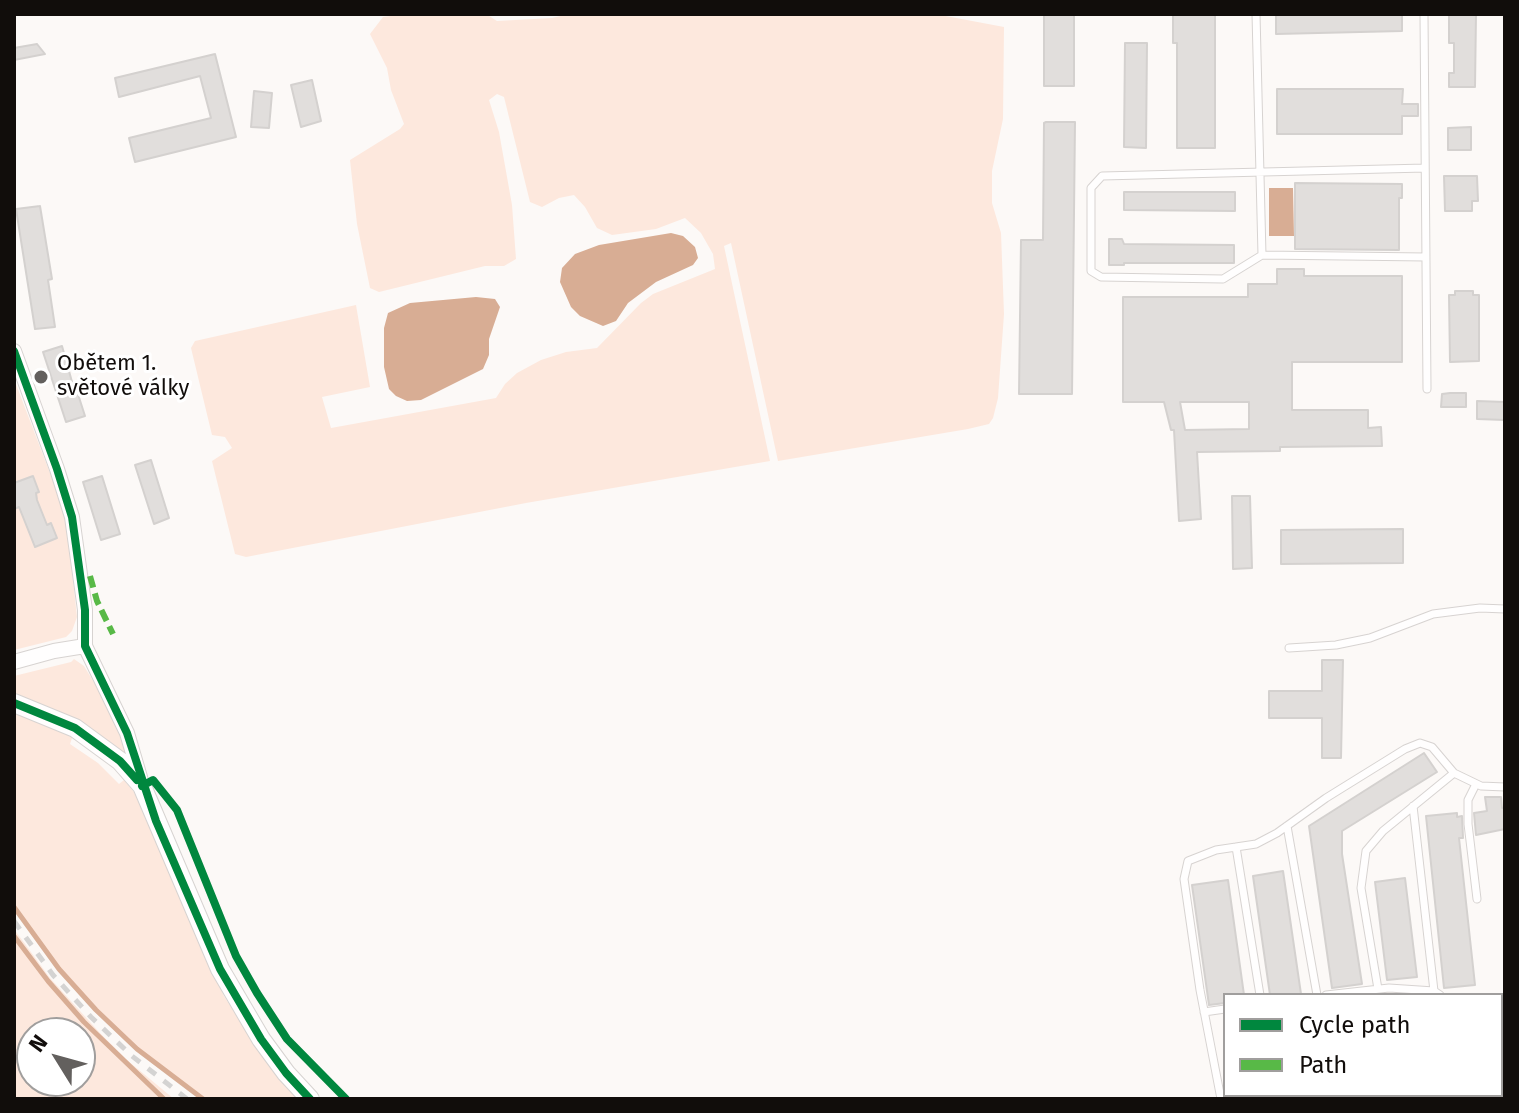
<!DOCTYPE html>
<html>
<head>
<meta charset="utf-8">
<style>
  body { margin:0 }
  #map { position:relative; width:1519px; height:1113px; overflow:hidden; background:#fcf9f7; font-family:"Fira Sans",sans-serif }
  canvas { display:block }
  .frame { position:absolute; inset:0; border:16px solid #110d0b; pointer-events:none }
  .legend { position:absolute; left:1223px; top:993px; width:280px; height:104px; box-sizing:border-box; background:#fff; border:2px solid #a09e9d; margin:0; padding:10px 14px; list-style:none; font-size:24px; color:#110d0b }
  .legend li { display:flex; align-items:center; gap:16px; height:40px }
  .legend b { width:40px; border:2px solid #a09e9d }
  .north { position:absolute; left:16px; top:1017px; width:80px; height:80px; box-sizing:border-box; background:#fff; border:2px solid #a09e9d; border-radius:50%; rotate:307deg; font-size:22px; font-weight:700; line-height:32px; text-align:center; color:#110d0b }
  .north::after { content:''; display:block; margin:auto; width:28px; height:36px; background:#63605e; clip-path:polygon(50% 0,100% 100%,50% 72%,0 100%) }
</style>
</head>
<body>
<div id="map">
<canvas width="1519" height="1113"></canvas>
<div class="frame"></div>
<ul class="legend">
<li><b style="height:10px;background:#00873e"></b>Cycle path</li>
<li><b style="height:10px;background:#58b947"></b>Path</li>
</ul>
<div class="north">N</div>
</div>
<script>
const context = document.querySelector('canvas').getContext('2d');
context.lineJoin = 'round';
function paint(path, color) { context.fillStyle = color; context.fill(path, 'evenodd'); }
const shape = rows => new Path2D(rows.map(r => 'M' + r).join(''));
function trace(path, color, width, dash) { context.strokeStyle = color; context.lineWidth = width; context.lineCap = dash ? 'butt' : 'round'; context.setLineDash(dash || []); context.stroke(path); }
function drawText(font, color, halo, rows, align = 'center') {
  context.font = font + ' "Fira Sans",sans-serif'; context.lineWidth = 6; context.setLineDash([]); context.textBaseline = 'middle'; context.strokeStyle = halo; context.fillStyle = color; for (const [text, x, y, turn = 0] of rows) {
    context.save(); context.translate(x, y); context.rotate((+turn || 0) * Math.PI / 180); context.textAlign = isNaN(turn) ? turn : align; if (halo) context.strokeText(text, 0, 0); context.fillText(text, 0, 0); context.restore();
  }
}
paint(shape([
  [404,14,486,14,497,21,552,18,569,14,935,14,1004,27,1003,119,992,171,992,203,1001,233,1004,314,998,398,993,418,989,424,968,429,778,461,731,243,724,246,770,461,526,503,246,557,235,554,212,461,232,448,225,437,212,435,191,348,195,341,356,305,370,387,322,397,331,428,496,398,505,384,517,373,541,360,566,352,597,348,641,303,653,294,715,269,713,254,701,233,685,218,656,229,612,235,597,228,585,207,574,195,559,198,542,207,530,202,504,97,497,94,489,100,499,132,512,205,516,259,504,266,485,266,379,292,370,288,357,224,350,160,400,129,404,124,391,90,387,68,370,34,383,17],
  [14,379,66,515,77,617,72,631,66,637,14,650],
  [74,659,84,666,115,717,126,751,124,754,67,715,14,695,14,676,71,662],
  [14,709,73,735,70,744,98,763,119,784,124,780,134,792,224,996,260,1052,301,1099,203,1099,137,1049,96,1010,34,936,14,906],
  [14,929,50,978,100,1033,127,1060,174,1099,14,1099],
  [80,1033,80,1081,32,1081,32,1033]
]), '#fde8dd');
paint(shape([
  [1269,188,1293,188,1294,236,1269,236],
  [671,233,683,236,695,247,698,258,693,265,656,282,628,303,616,321,603,326,580,316,571,307,560,282,562,268,575,254,599,245],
  [476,297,495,299,500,307,489,339,489,355,483,369,421,400,407,401,396,396,389,389,384,367,384,328,388,313,410,303]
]), '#d8ad94');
trace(shape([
  [14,907,59,969,96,1010,137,1049,203,1099],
  [14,936,48,981,84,1022,164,1099]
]), '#d8ad94', 5);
const building = shape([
  [1044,14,1074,14,1074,86,1044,86,1044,14],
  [1173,14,1215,14,1215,148,1177,148,1177,43,1173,43,1173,14],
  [1276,14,1402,14,1402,31,1276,34,1276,14],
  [1449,14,1476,14,1475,87,1449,87,1449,73,1454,73,1454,43,1449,43,1449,14],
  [1125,43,1147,43,1146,148,1124,147,1125,43],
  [37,44,45,54,14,60,14,48,37,44],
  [215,54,236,137,135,162,129,138,211,118,200,76,119,97,115,78,215,54],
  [312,80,321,121,301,127,291,85,312,80],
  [1277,89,1403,89,1402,104,1418,104,1418,116,1402,116,1402,134,1277,134,1277,89],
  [254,91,272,93,269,128,251,127,254,91],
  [1046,122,1075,122,1072,394,1019,394,1021,240,1043,240,1044,123,1046,122],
  [1471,127,1471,150,1448,150,1448,128,1471,127],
  [1444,176,1477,176,1478,201,1472,201,1472,211,1445,211,1444,176],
  [1295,183,1402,184,1402,198,1399,198,1399,250,1295,249,1295,183],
  [1124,192,1235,192,1235,211,1124,210,1124,192],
  [40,206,52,279,48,280,55,327,35,329,16,209,40,206],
  [1109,239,1122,239,1124,244,1234,245,1234,263,1124,263,1124,265,1109,265,1109,239],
  [1277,269,1304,269,1304,276,1402,276,1402,362,1292,362,1292,410,1368,410,1368,428,1381,427,1382,446,1280,447,1280,451,1197,452,1201,519,1179,521,1174,430,1171,430,1164,402,1123,402,1123,297,1248,297,1248,284,1277,284,1277,269],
  [1180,402,1249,402,1249,429,1185,430,1180,402],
  [1455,291,1473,291,1473,295,1479,295,1479,361,1450,362,1449,295,1455,295,1455,291],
  [62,346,74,389,76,388,85,416,66,422,43,352,62,346],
  [1450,393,1466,393,1466,407,1441,407,1442,394,1450,393],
  [1477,401,1505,402,1505,420,1477,419,1477,401],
  [151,460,169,518,154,524,135,465,151,460],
  [33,476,39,492,36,493,37,500,47,525,51,523,57,538,35,547,19,507,14,509,14,483,33,476],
  [102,476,120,534,101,540,83,482,102,476],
  [1232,496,1250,496,1252,568,1233,569,1232,496],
  [1403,529,1403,563,1281,564,1281,530,1403,529],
  [1322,660,1343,660,1341,758,1322,758,1322,718,1269,718,1269,691,1322,691,1322,660],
  [1424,753,1437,772,1342,831,1342,854,1362,984,1332,988,1309,826,1424,753],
  [1485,797,1501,797,1502,808,1505,808,1505,829,1476,835,1474,813,1487,811,1485,797],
  [1457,813,1457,817,1462,816,1463,838,1459,838,1475,985,1444,988,1426,816,1457,813],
  [1283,871,1301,994,1270,995,1253,876,1283,871],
  [1405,878,1417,977,1387,980,1375,882,1405,878],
  [1228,880,1244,995,1225,995,1225,1003,1209,1005,1192,885,1228,880]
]);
paint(building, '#e1dedc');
trace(building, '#d4d1cf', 2);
const service = shape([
  [1256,14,1262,255],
  [1424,14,1427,389],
  [1425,168,1102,176,1091,188,1091,271,1101,277,1223,279,1262,255,1426,257],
  [1289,648,1336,645,1370,638,1433,614,1480,608,1505,609],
  [1476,784,1468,800,1468,824,1477,899],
  [1413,806,1434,991],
  [1287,826,1317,995],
  [1236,847,1260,995],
  [1378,989,1361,888,1366,851,1383,831,1454,773],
  [1326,995,1389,988,1434,991,1440,995],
  [1204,1012,1225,1009],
  [1221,1099,1200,990,1184,879,1188,861,1216,850,1256,844,1277,833,1326,798,1405,749,1420,743,1432,747,1454,773,1481,786,1505,787],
  [1453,1099,1454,1095]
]);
const minor = shape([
  [14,351,57,469,72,517,85,610,85,646,127,733,142,784],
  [14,662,54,651,85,646]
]);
const tertiary = shape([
  [14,703,75,728,120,761,142,786,220,969,261,1039,286,1073,310,1099]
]);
trace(service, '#d7d3d1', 9);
trace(minor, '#d7d3d1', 16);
trace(tertiary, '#d7d3d1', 20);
trace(service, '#fffefe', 7);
trace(minor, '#fffefe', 14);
trace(tertiary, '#fffefe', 18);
trace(shape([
  [14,921,53,975,91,1017,132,1056,187,1099]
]), '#d4d3d2', 5, [10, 10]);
trace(shape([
  [90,576,97,601,113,634]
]), '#58b947', 6, [12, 6]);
trace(shape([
  [14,351,57,469,72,517,85,610,85,646,127,733,156,821,220,969,261,1039,286,1073,310,1099],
  [14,703,75,728,120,761,137,780],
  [142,786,153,780,177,810,236,956,257,993,287,1039,346,1099]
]), '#00873e', 8);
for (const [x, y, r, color] of [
  [41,377,8,"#63605e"]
]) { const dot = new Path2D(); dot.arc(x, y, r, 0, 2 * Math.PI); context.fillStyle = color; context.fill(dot); trace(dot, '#fff', 3); }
drawText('22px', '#110d0b', '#fff', [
  ["Obětem 1.",57,364],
  ["světové války",57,389]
], 'left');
</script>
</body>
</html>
